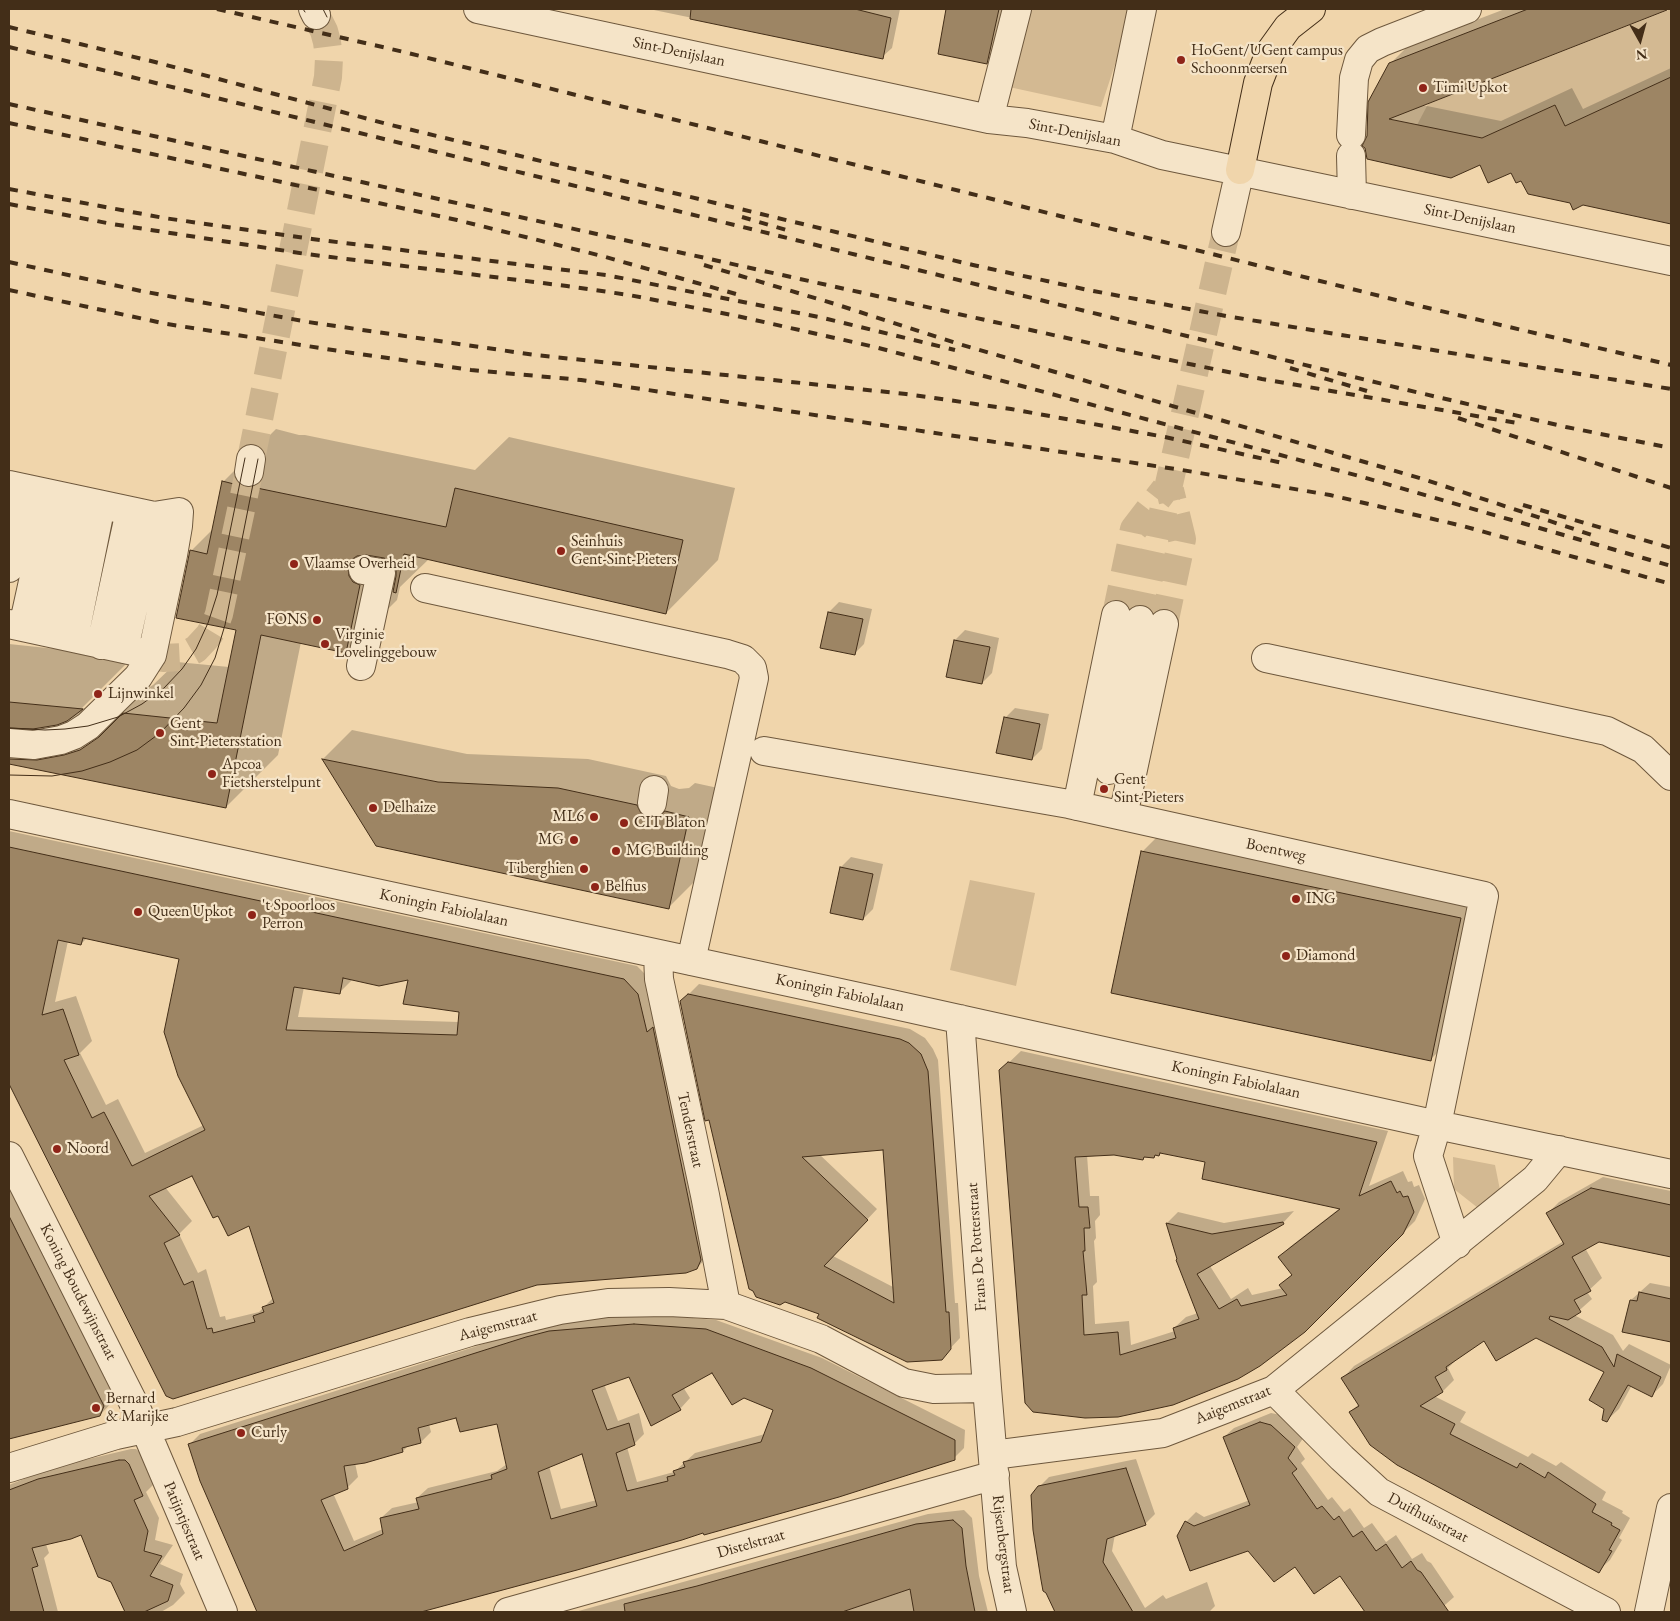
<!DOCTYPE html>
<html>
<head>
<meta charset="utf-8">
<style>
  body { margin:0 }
  #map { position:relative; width:1680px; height:1621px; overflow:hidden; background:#f0d5ab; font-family:"EB Garamond",serif }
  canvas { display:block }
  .frame { position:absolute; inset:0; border:10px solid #432e18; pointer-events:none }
  .north { position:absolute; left:1615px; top:15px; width:50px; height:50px; -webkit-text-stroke:4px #f5e4c8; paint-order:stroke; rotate:173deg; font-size:14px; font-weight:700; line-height:20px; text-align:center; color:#432e18 }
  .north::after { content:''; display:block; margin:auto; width:18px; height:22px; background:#432e18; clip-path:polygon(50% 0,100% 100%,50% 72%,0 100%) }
</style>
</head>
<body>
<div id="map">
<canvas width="1680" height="1621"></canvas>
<div class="frame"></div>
<div class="north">N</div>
</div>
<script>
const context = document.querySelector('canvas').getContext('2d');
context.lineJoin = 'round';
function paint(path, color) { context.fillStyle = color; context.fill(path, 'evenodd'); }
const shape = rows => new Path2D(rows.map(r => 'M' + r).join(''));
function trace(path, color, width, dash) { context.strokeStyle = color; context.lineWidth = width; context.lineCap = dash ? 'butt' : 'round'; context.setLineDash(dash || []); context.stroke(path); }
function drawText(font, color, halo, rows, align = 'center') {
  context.font = font + ' "EB Garamond",serif'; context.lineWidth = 4.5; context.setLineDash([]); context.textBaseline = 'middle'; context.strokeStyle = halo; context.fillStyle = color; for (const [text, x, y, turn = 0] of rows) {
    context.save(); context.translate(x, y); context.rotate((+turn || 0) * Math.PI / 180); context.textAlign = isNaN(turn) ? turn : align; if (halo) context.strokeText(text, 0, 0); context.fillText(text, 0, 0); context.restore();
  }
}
paint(shape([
  [1027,9,1129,9,1123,40,1101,107,1009,87],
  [1671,9,1671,77,1565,126,1555,105,1482,138,1417,125,1428,104],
  [970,880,1035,893,1016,986,950,970],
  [1453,1157,1495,1165,1500,1190,1478,1208,1454,1189]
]), '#d3b992');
paint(shape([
  [649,9,900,9,892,48,882,57],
  [948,9,1006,9,996,53,986,63,939,53],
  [1505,9,1668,9,1422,105,1501,121,1572,88,1583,109,1671,68,1671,223,1571,202,1521,179,1512,172,1368,136,1390,64,1408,46],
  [276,429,299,435,305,435,475,470,509,437,735,488,718,560,666,613,429,559,400,587,397,600,345,652,301,642,278,755,226,807,9,762,9,644,133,657,82,708,90,709,133,698,153,685,177,662,229,667,237,629,191,551,213,529,223,482],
  [839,602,872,609,864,644,854,654,829,612],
  [965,630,999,638,992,673,982,683,955,640],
  [1015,708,1049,714,1042,749,1032,759,1005,718],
  [352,730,467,754,588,759,666,776,671,786,679,789,689,788,695,783,718,788,698,878,668,908,323,759],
  [1172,822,1490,889,1460,1030,1430,1060,1112,993,1143,851],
  [9,831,637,966,651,980,710,1254,697,1268,537,1284,166,1395,9,1081],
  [87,938,180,958,204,1125,145,1153,118,1099,106,1105,80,1053,92,1041,76,996,55,1002,68,941,81,944],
  [409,978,460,1011,459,1022,298,1017,304,987,339,993,353,979],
  [192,1175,219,1214,250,1225,274,1297,259,1312,226,1320,225,1316,220,1317,206,1269,198,1273,179,1234,192,1221,165,1187],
  [851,857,883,864,873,909,863,919,841,867],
  [699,984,910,1029,925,1038,933,1049,938,1060,955,1303,958,1303,960,1338,941,1358,821,1313,681,1002],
  [884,1148,895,1288,833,1256,877,1209,819,1154],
  [1021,1051,1388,1131,1369,1186,1403,1171,1408,1182,1412,1181,1414,1187,1419,1185,1425,1199,1415,1221,1304,1331,1085,1417,1000,1071],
  [1161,1152,1207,1161,1340,1208,1291,1246,1280,1257,1292,1274,1281,1285,1283,1288,1252,1295,1248,1288,1231,1299,1210,1266,1283,1223,1294,1211,1224,1223,1178,1212,1167,1223,1198,1313,1186,1317,1174,1328,1175,1331,1131,1345,1129,1321,1095,1324,1093,1286,1097,1282,1094,1241,1096,1238,1095,1221,1100,1215,1099,1196,1090,1196,1087,1155,1114,1154,1142,1159,1146,1156,1153,1157],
  [9,1166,117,1397,100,1415,9,1438],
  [1603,1177,1671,1191,1671,1256,1599,1240,1585,1248,1602,1278,1587,1292,1592,1299,1574,1315,1613,1335,1623,1351,1629,1344,1671,1365,1663,1384,1652,1395,1632,1385,1619,1409,1607,1420,1605,1372,1536,1336,1485,1339,1458,1358,1448,1368,1454,1380,1443,1391,1434,1396,1466,1412,1460,1422,1528,1457,1532,1453,1556,1466,1561,1462,1606,1492,1602,1500,1623,1511,1622,1513,1630,1518,1619,1538,1622,1540,1610,1560,1598,1571,1350,1412,1359,1404,1343,1378,1354,1366,1564,1241,1548,1213,1559,1202],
  [1650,1283,1671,1287,1671,1341,1624,1331,1631,1300],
  [645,1314,716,1320,822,1358,965,1430,964,1448,954,1458,459,1602,416,1612,258,1612,202,1481,190,1444,200,1434,537,1327,560,1321],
  [712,1371,775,1409,765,1434,695,1453,674,1472,637,1482,627,1447,634,1444,644,1434,639,1413,618,1421,604,1384,630,1376,680,1409,690,1398,683,1387],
  [457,1416,498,1422,507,1464,497,1471,428,1488,417,1498,419,1502,392,1508,381,1518,383,1529,354,1541,333,1493,347,1488,358,1477,355,1463,403,1451,409,1445,421,1442,431,1432,429,1424],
  [583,1453,597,1500,561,1509,549,1466],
  [1271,1413,1281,1415,1304,1437,1297,1447,1305,1459,1301,1463,1328,1500,1332,1497,1344,1512,1350,1508,1364,1528,1372,1523,1386,1542,1396,1535,1412,1559,1422,1553,1427,1561,1431,1563,1454,1597,1438,1611,1439,1612,1367,1612,1340,1574,1295,1565,1248,1549,1191,1569,1186,1522,1196,1512,1204,1517,1250,1500,1224,1437,1234,1428],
  [131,1449,136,1449,141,1453,154,1484,146,1492,159,1518,155,1540,173,1545,160,1564,183,1574,180,1584,185,1593,173,1605,161,1612,148,1612,146,1610,141,1612,126,1612,111,1581,81,1533,46,1544,49,1553,44,1558,58,1612,9,1612,9,1485,51,1468],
  [1136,1459,1155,1514,1145,1524,1115,1534,1112,1551,1145,1608,1163,1595,1166,1599,1207,1582,1215,1606,1209,1612,1059,1612,1055,1610,1039,1487,1049,1477],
  [964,1510,972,1518,979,1576,988,1612,857,1612,857,1611,851,1612,575,1612,928,1514]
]), '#0003');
const building = shape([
  [691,9,855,9,891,18,883,59,690,19,691,9],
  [946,9,999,9,987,64,938,54,946,9],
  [1528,9,1667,9,1667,10,1389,119,1482,138,1555,105,1565,126,1671,77,1671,224,1583,205,1573,210,1570,203,1528,194,1521,181,1516,183,1511,173,1488,183,1480,165,1451,178,1367,159,1365,148,1362,146,1367,136,1368,102,1389,63,1528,9],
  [222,481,246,487,252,487,446,527,455,488,683,540,666,614,404,554,396,593,393,592,396,576,396,568,391,561,384,558,366,555,357,556,351,560,348,568,349,576,353,582,360,585,346,653,261,635,226,808,9,764,9,759,37,760,64,755,80,750,99,737,123,713,217,723,236,630,176,618,190,550,207,554,222,481],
  [828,612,863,619,855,655,820,648,828,612],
  [954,640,990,647,982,684,946,677,954,640],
  [9,702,83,709,67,721,57,725,33,729,9,728,9,702],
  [1004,717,1040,724,1032,760,996,753,1004,717],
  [322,759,438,782,558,788,637,805,642,815,649,818,658,817,665,811,689,817,669,909,376,846,322,759],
  [9,847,624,979,638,994,647,1032,653,1027,701,1260,697,1269,686,1273,537,1285,173,1399,166,1396,9,1084,9,847],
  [83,938,179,959,164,1032,178,1076,205,1130,132,1166,104,1112,92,1118,64,1060,79,1055,63,1009,42,1015,58,940,81,945,83,938],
  [343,978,379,986,408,980,403,1004,459,1012,457,1035,286,1030,294,987,340,994,343,978],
  [192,1176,213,1218,218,1216,228,1236,249,1226,274,1303,262,1307,264,1312,253,1316,255,1322,213,1333,212,1328,207,1329,193,1281,184,1285,164,1243,180,1235,149,1196,192,1176],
  [1141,851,1461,918,1431,1061,1111,993,1141,851],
  [840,867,873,874,863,920,830,913,840,867],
  [688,994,900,1039,909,1043,921,1054,928,1071,946,1312,949,1312,951,1349,942,1360,907,1362,817,1318,819,1314,785,1302,780,1305,756,1297,753,1291,749,1289,709,1120,705,1121,680,1001,688,994],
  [883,1150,885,1177,894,1303,824,1266,868,1220,802,1157,883,1150],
  [1008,1062,1377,1142,1359,1196,1391,1181,1397,1193,1400,1191,1403,1197,1408,1196,1414,1212,1403,1234,1305,1332,1260,1366,1238,1379,1173,1405,1118,1417,1085,1418,1033,1412,1025,1403,999,1070,1008,1062],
  [1160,1153,1205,1162,1202,1179,1340,1209,1278,1257,1292,1275,1279,1285,1287,1295,1241,1306,1237,1299,1219,1309,1197,1274,1284,1224,1283,1222,1212,1234,1166,1223,1177,1259,1176,1260,1199,1319,1173,1328,1176,1338,1120,1355,1118,1332,1084,1335,1082,1295,1087,1295,1083,1251,1085,1251,1084,1228,1090,1228,1088,1207,1079,1207,1075,1157,1114,1155,1143,1160,1144,1157,1154,1158,1155,1155,1159,1156,1160,1153],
  [1591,1188,1671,1205,1671,1257,1599,1242,1572,1257,1591,1291,1574,1300,1581,1312,1568,1320,1550,1316,1549,1319,1602,1347,1614,1367,1617,1354,1661,1377,1652,1397,1628,1385,1607,1422,1602,1420,1604,1409,1589,1400,1604,1372,1536,1338,1496,1361,1484,1341,1446,1367,1447,1370,1435,1377,1443,1392,1420,1406,1455,1424,1450,1434,1517,1468,1520,1463,1545,1478,1548,1472,1596,1504,1592,1512,1612,1523,1611,1525,1620,1530,1609,1550,1612,1551,1599,1573,1397,1465,1370,1445,1349,1412,1359,1406,1341,1378,1564,1244,1546,1213,1591,1188],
  [9,1216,104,1406,100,1416,9,1439,9,1216],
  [1639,1292,1671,1299,1671,1342,1622,1332,1630,1300,1637,1301,1639,1292],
  [634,1324,706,1329,811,1368,955,1440,955,1460,839,1497,704,1535,703,1533,682,1540,577,1570,421,1612,257,1612,200,1481,188,1444,526,1337,549,1331,634,1324],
  [712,1373,732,1405,744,1398,773,1410,761,1442,683,1462,685,1467,673,1471,675,1475,667,1477,668,1481,627,1491,616,1453,635,1445,629,1423,607,1430,592,1390,629,1377,651,1426,681,1410,672,1395,712,1373],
  [456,1418,460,1432,497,1424,507,1469,491,1475,492,1479,416,1498,419,1509,380,1518,383,1534,344,1551,321,1500,348,1489,344,1466,365,1463,403,1452,402,1448,421,1443,418,1428,456,1418],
  [582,1454,597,1506,551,1519,538,1472,582,1454],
  [1260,1422,1271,1425,1295,1447,1288,1458,1297,1469,1292,1473,1317,1509,1322,1506,1334,1520,1339,1516,1353,1537,1362,1531,1376,1551,1386,1544,1402,1568,1411,1561,1417,1570,1421,1572,1449,1612,1365,1612,1340,1576,1314,1594,1295,1567,1274,1582,1248,1551,1190,1571,1177,1536,1185,1521,1194,1526,1250,1505,1223,1437,1260,1422],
  [119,1460,125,1460,129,1464,143,1496,134,1500,148,1531,144,1551,162,1556,150,1576,173,1585,168,1601,144,1612,125,1612,111,1582,98,1577,81,1535,71,1539,32,1548,38,1566,32,1568,44,1612,9,1612,9,1490,38,1479,119,1460],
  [1126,1468,1146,1525,1107,1539,1103,1562,1133,1612,1055,1612,1046,1593,1043,1591,1041,1580,1033,1530,1031,1495,1038,1486,1126,1468],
  [953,1520,962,1528,966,1566,975,1612,914,1612,910,1589,842,1612,625,1612,624,1604,697,1586,916,1524,953,1520]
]);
paint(building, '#9d8564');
trace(building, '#432e18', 1);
trace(shape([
  [251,459,328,77,329,58,327,42,324,31,316,15],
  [1116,615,1134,529,1165,489],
  [1140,620,1169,484,1226,232],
  [1164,624,1182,539,1170,490],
  [152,655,163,658,182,657,196,649,209,635,215,625,219,614,249,472]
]), '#cdb48e', 28, [28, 14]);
const minor = shape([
  [313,9,316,15],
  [478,9,989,119,1027,123,1115,139,1162,155,1671,261],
  [989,119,1017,9],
  [1351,135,1354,78,1359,60,1368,49,1382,42,1467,9],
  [1115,139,1142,9],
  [1351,156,1352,195],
  [1226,232,1240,170],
  [249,472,251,459],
  [9,485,154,516,179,512,178,526,173,555,152,655,138,677,88,726,74,735,61,740,34,745,9,743],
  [9,568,25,489],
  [425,588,727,654,743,659,752,668,754,678,691,961],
  [9,624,152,655],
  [23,627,52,495],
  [49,632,77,500],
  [74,638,101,505],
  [101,645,130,511],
  [124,649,154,516],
  [1266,658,1607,731,1643,749,1671,776],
  [361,666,381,573,363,570],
  [764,751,1069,804,1484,896,1437,1125,1428,1156,1457,1244],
  [1109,770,1140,620],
  [652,803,654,790],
  [1077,806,1116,615],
  [9,814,891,1004,1437,1125,1671,1174],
  [1123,816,1164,624],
  [658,954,659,979,705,1195,726,1305],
  [960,1019,987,1388,1002,1567,1012,1612],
  [9,1156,137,1410,223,1612],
  [1274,1390,1342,1458,1379,1492,1606,1612],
  [993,1455,1163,1433,1274,1390,1535,1179,1559,1150],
  [9,1468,116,1435,177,1422,470,1332,560,1310,608,1303,669,1302,726,1305,821,1339,904,1383,934,1389,987,1388],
  [508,1612,995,1475],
  [1649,1612,1671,1508]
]);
const major = shape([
  [1240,170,1258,83,1270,52,1288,27,1311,9]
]);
trace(minor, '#6e583d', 30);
trace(major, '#432e18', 30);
trace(minor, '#f5e4c8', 28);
trace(major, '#f0d5ab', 28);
trace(shape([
  [303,9,305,12],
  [323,9,327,17],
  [9,728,45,730,65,729,88,726,118,717,142,704,164,688,182,669,196,649,208,623,217,595,245,458],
  [9,775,52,776,82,771,110,762,137,750,160,733,184,708,201,685,215,658,225,625,258,459]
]), '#432e18', 1);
trace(shape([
  [217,9,404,52,1424,307,1671,365],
  [9,27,155,62,387,124,973,265,1088,290,1226,316,1671,389],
  [9,47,1403,389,1566,427,1671,448],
  [9,104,1112,348,1262,379,1523,424],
  [9,123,457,220,602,256,736,294],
  [9,189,164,218,312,239,606,275,819,317,955,350],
  [9,204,112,224,306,254,567,286,629,295,737,316,875,347,1123,413,1359,476,1671,566],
  [742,217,793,232],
  [9,262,141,291,308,322,535,355,906,394,1011,409,1165,437,1287,464],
  [704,265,835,304,959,344,1423,479,1598,537],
  [9,290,167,324,339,351,471,370,581,380,1182,470,1330,495,1463,526,1671,584],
  [1290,368,1367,391],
  [1458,418,1671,488],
  [1523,505,1671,548]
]), '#432e18', 4, [9, 9]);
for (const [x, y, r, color] of [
  [1181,60,5,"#8f2418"],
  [1423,88,5,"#8f2418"],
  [561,551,5,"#8f2418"],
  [294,564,5,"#8f2418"],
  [317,620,5,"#8f2418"],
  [325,644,5,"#8f2418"],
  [98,694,5,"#8f2418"],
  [160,733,5,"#8f2418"],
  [212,774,5,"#8f2418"],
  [1104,789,5,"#8f2418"],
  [373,808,5,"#8f2418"],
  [594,817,5,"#8f2418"],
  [624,823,5,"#8f2418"],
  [574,840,5,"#8f2418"],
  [616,851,5,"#8f2418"],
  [584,869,5,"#8f2418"],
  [595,887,5,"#8f2418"],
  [1296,899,5,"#8f2418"],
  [138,912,5,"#8f2418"],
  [252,915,5,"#8f2418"],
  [1286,956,5,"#8f2418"],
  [57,1149,5,"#8f2418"],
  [96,1408,5,"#8f2418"],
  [241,1433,5,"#8f2418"]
]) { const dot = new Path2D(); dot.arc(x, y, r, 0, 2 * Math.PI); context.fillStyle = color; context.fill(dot); trace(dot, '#f5e4c8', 2); }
drawText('16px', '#432e18', '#f5e4c8', [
  ["HoGent/UGent campus",1191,51],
  ["Schoonmeersen",1191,69],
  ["Timi Upkot",1433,88],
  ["Seinhuis",571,542],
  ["Gent-Sint-Pieters",571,560],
  ["Vlaamse Overheid",304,564],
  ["FONS",307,620,"right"],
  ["Virginie",335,635],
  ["Lovelinggebouw",335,653],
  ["Lijnwinkel",108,694],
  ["Gent",170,724],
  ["Sint-Pietersstation",170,742],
  ["Apcoa",222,765],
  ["Fietsherstelpunt",222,783],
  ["Gent",1114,780],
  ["Sint-Pieters",1114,798],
  ["Delhaize",383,808],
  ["ML6",584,817,"right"],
  ["CIT Blaton",634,823],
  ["MG",564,840,"right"],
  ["MG Building",626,851],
  ["Tiberghien",574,869,"right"],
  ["Belfius",605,887],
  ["ING",1306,899],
  ["'t Spoorloos",262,906],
  ["Perron",262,924],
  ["Queen Upkot",148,912],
  ["Diamond",1296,956],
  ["Noord",67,1149],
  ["Bernard",106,1399],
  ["& Marijke",106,1417],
  ["Curly",251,1433]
], 'left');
drawText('16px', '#432e18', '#f5e4c8', [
  ["Sint-Denijslaan",679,52,12],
  ["Sint-Denijslaan",1075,133,11],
  ["Sint-Denijslaan",1470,219,12],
  ["Boentweg",1276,850,12],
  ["Koningin Fabiolalaan",444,908,12],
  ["Koningin Fabiolalaan",840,993,12],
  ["Koningin Fabiolalaan",1236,1080,12],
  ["Tenderstraat",690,1130,78],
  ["Frans De Potterstraat",977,1247,-94],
  ["Koning Boudewijnstraat",78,1292,63],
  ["Aaigemstraat",498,1326,-15],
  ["Aaigemstraat",1233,1405,-22],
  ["Duifhuisstraat",1428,1518,28],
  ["Patijntjestraat",184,1521,67],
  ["Distelstraat",751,1544,-16],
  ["Rijsenbergstraat",1003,1544,83]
]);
</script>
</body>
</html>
